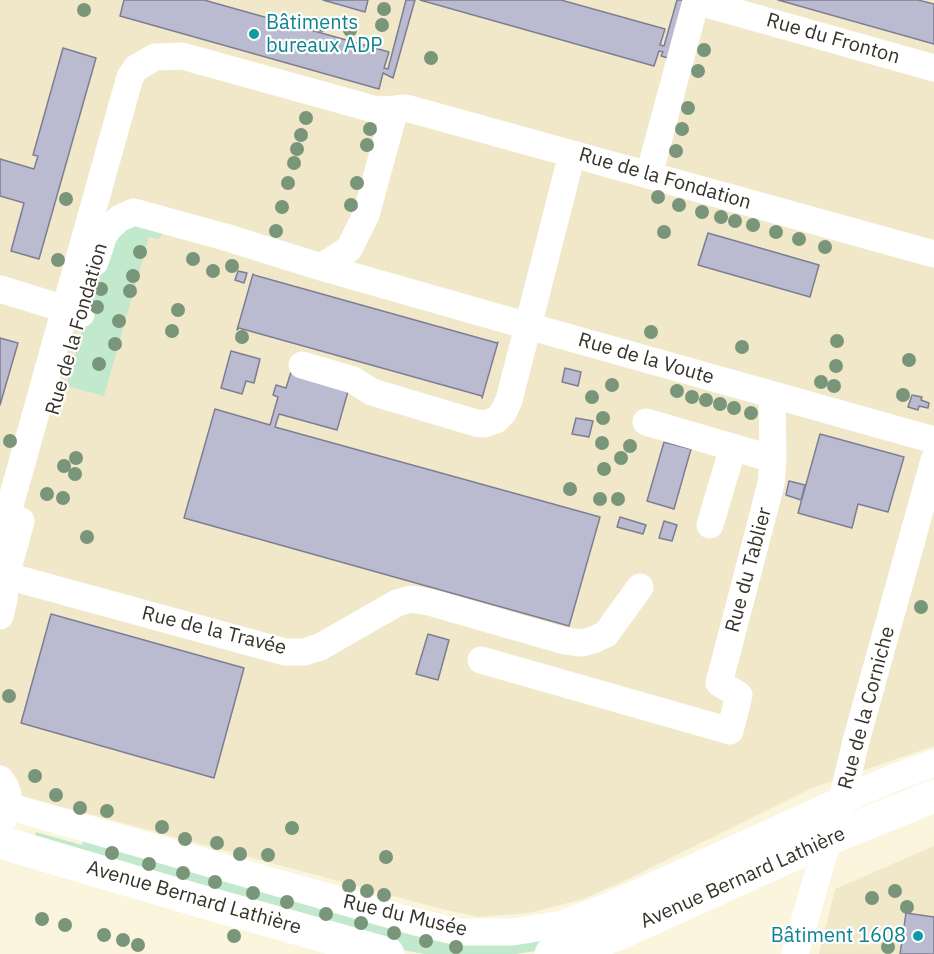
<!DOCTYPE html>
<html>
<head>
<meta charset="utf-8">
<style>
  body { margin:0 }
  canvas { display:block; background:#fbf5dd }
</style>
</head>
<body>
<canvas width="934" height="954"></canvas>
<script>
const context = document.querySelector('canvas').getContext('2d');
context.lineJoin = 'round';
function paint(path, color) { context.fillStyle = color; context.fill(path, 'evenodd'); }
const shape = rows => new Path2D(rows.map(r => 'M' + r).join(''));
function trace(path, color, width, dash) { context.strokeStyle = color; context.lineWidth = width; context.lineCap = dash ? 'butt' : 'round'; context.setLineDash(dash || []); context.stroke(path); }
function drawText(font, color, halo, rows, align = 'center') {
  context.font = font + ' "IBM Plex Sans",sans-serif'; context.lineWidth = 4.5; context.setLineDash([]); context.textBaseline = 'middle'; context.strokeStyle = halo; context.fillStyle = color; for (const [text, x, y, turn = 0] of rows) {
    context.save(); context.translate(x, y); context.rotate((+turn || 0) * Math.PI / 180); context.textAlign = isNaN(turn) ? turn : align; if (halo) context.strokeText(text, 0, 0); context.fillText(text, 0, 0); context.restore();
  }
}
paint(shape([
  [0,0,934,0,934,746,812,788,622,882,583,899,529,913,479,917,442,909,0,790],
  [934,846,934,954,819,954,835,889]
]), '#f1e8c9');
paint(shape([
  [124,223,162,233,162,236,158,239,149,237,104,396,66,386,107,243],
  [36,832,82,845,84,839,234,882,557,935,555,948,515,954,424,954,381,946,33,841]
]), '#c2e9cd');
const building = shape([
  [124,0,204,0,389,52,384,68,388,69,406,0,415,0,393,78,383,73,379,89,120,16,124,0],
  [323,0,368,0,365,12,323,0],
  [420,0,561,0,665,29,660,45,664,46,677,0,685,0,668,58,661,56,663,52,659,51,654,66,420,0],
  [778,0,918,0,934,4,934,44,778,0],
  [63,48,96,58,39,259,11,251,24,203,0,196,0,159,34,169,38,156,33,155,63,48],
  [708,233,819,265,810,297,698,265,708,233],
  [238,271,247,273,244,283,235,280,238,271],
  [253,274,254,275,497,343,498,342,482,398,482,396,239,328,237,330,253,274],
  [0,338,18,343,0,405,0,338],
  [231,351,260,359,254,383,246,381,242,394,221,388,231,351],
  [565,368,581,372,578,386,562,382,565,368],
  [291,372,349,388,337,430,279,414,275,427,600,517,569,626,184,518,215,409,270,425,278,397,273,395,276,385,286,388,291,372],
  [912,395,922,397,921,400,929,403,928,408,919,406,918,410,908,407,912,395],
  [576,418,593,421,589,437,572,434,576,418],
  [820,434,904,457,888,512,858,504,852,528,798,513,820,434],
  [664,442,691,449,674,509,647,501,664,442],
  [789,481,805,485,801,500,786,495,789,481],
  [620,517,646,525,643,534,617,527,620,517],
  [664,521,677,525,672,541,659,538,664,521],
  [51,614,244,668,214,778,21,723,51,614],
  [428,634,449,640,438,680,416,674,428,634],
  [906,913,934,917,934,954,900,954,906,913]
]);
paint(building, '#babbd1');
trace(building, '#7e7e93', 1.5);
trace(shape([
  [572,154,528,326,934,440],
  [649,175,696,1,934,68],
  [95,262,104,235,110,227,120,218,134,212,225,237,321,267,349,249,366,215,395,109],
  [0,289,81,314],
  [302,365,353,380,372,392,476,423,484,424,496,420,503,413,509,400,528,326,321,267],
  [646,422,773,459],
  [710,525,733,447],
  [0,541,130,77,136,68,155,57,182,56,377,110,395,109,406,108,934,254],
  [0,574,285,652,304,652,320,647,397,603,411,599,429,602,565,641,582,643,593,640,606,634,640,587],
  [0,616,4,600,6,576,21,521],
  [481,660,730,731,739,695,719,683,771,484,773,459,772,395],
  [0,779,5,786,8,794,3,820],
  [0,804,412,921,458,932,513,932,562,924,609,906,842,800,896,777,934,763],
  [795,954,821,863,842,800,856,741,934,460]
]), '#fff', 27);
trace(shape([
  [0,842,200,901,388,954],
  [551,954,595,943,620,933,830,838,934,796]
]), '#fff', 33);
context.fillStyle = '#7a967a';
for (const [x, y] of [
  [384,9],
  [84,10],
  [321,25],
  [382,25],
  [350,30],
  [704,50],
  [431,58],
  [698,71],
  [688,108],
  [306,118],
  [370,129],
  [682,129],
  [301,135],
  [367,145],
  [297,149],
  [676,151],
  [294,163],
  [288,183],
  [357,183],
  [658,197],
  [66,199],
  [351,205],
  [679,205],
  [282,207],
  [702,212],
  [721,217],
  [735,221],
  [753,225],
  [276,231],
  [664,232],
  [776,232],
  [799,239],
  [825,247],
  [140,252],
  [193,259],
  [58,260],
  [232,266],
  [213,271],
  [133,276],
  [101,289],
  [130,291],
  [97,307],
  [178,310],
  [119,321],
  [172,331],
  [651,332],
  [242,337],
  [837,341],
  [115,344],
  [742,347],
  [909,360],
  [99,364],
  [836,366],
  [821,382],
  [612,385],
  [834,386],
  [677,391],
  [903,395],
  [592,397],
  [692,397],
  [706,400],
  [720,404],
  [734,408],
  [751,413],
  [603,418],
  [10,441],
  [602,443],
  [630,446],
  [76,458],
  [621,458],
  [64,466],
  [604,469],
  [75,474],
  [570,489],
  [47,494],
  [63,498],
  [600,499],
  [618,499],
  [87,537],
  [921,607],
  [9,696],
  [35,776],
  [56,795],
  [80,808],
  [107,811],
  [162,827],
  [292,828],
  [185,839],
  [217,843],
  [112,853],
  [240,854],
  [268,855],
  [386,857],
  [149,864],
  [183,873],
  [215,882],
  [349,886],
  [367,891],
  [895,891],
  [253,893],
  [384,895],
  [872,898],
  [287,902],
  [907,907],
  [326,914],
  [42,919],
  [361,923],
  [65,925],
  [394,933],
  [104,935],
  [234,936],
  [123,940],
  [426,941],
  [138,945],
  [456,947],
  [888,947]
]) { context.beginPath(); context.arc(x, y, 7, 0, 2 * Math.PI); context.fill(); }
for (const [x, y, r, color] of [
  [254,34,6,"#0f9aa8"],
  [918,936,6,"#0f9aa8"]
]) { const dot = new Path2D(); dot.arc(x, y, r, 0, 2 * Math.PI); context.fillStyle = color; context.fill(dot); trace(dot, '#fff', 2); }
drawText('20px', '#0d838f', '#fff', [
  ["Bâtiments",266,23],
  ["bureaux ADP",266,46],
  ["Bâtiment 1608",906,936,"right"]
], 'left');
drawText('20px', '#36332a', '#fff', [
  ["Rue du Fronton",833,39,16],
  ["Rue de la Fondation",665,179,16],
  ["Rue de la Fondation",77,329,-74],
  ["Rue de la Voute",646,359,16],
  ["Rue du Tablier",749,570,-75],
  ["Rue de la Travée",214,631,14],
  ["Rue de la Corniche",867,708,-75],
  ["Avenue Bernard Lathière",743,878,-24],
  ["Avenue Bernard Lathière",194,898,16],
  ["Rue du Musée",405,916,13]
]);
</script>
</body>
</html>
